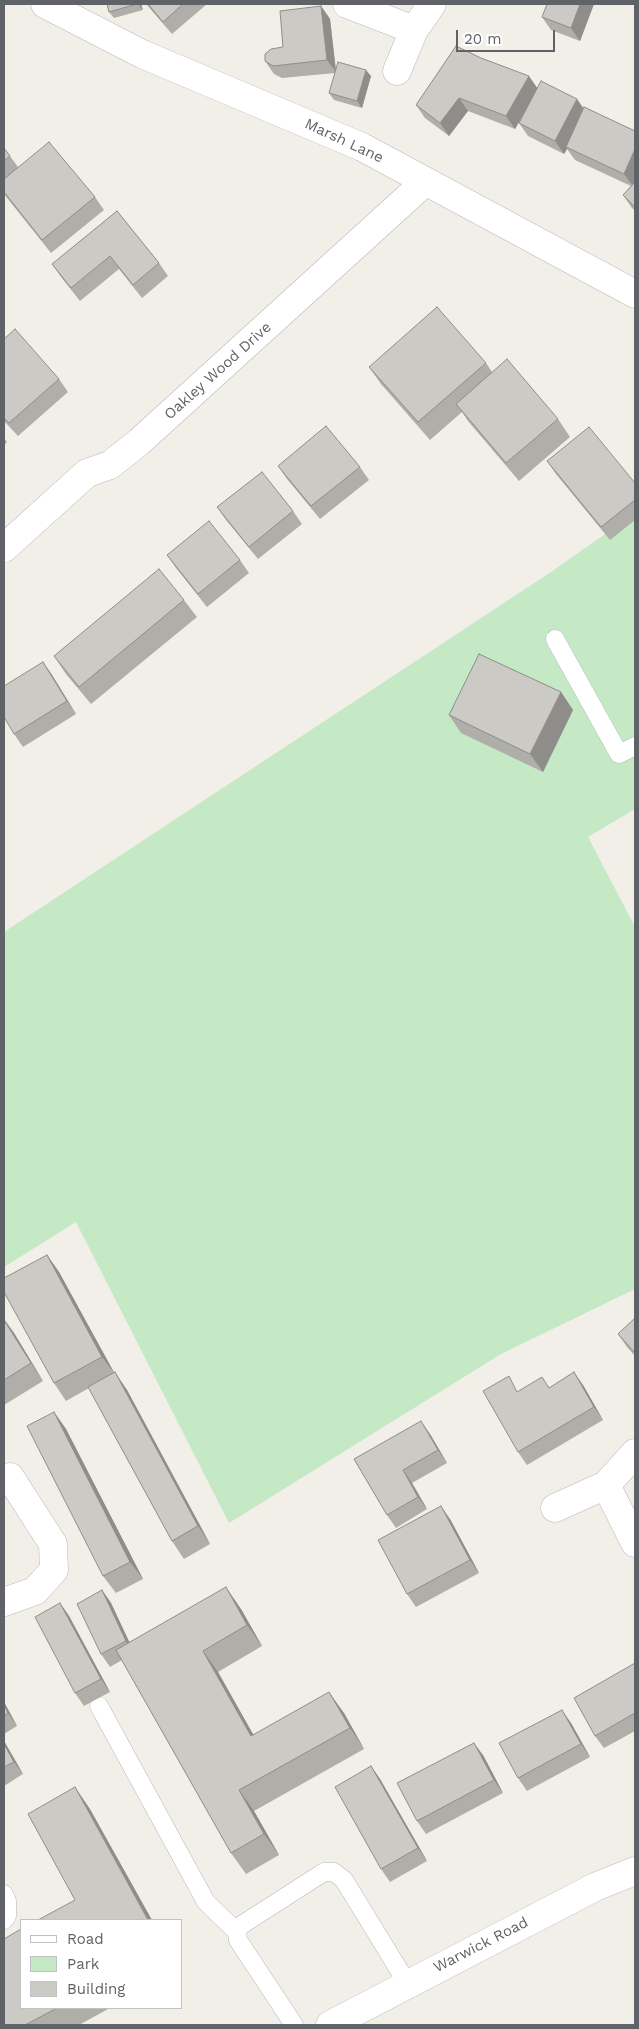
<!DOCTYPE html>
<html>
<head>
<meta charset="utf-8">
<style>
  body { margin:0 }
  #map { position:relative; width:639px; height:2029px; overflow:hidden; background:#f1efe8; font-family:"Work Sans",sans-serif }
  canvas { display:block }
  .frame { position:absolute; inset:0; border:5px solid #5f6368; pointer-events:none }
  .legend { position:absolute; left:20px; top:1919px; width:162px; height:90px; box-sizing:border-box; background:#fff; border:1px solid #bfc1c3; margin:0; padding:6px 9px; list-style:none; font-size:15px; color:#5f6368 }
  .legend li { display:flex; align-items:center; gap:10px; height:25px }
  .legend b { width:25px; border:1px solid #bfc1c3 }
  .scale { position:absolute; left:456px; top:30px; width:99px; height:22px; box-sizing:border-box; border:2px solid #5f6368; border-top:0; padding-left:6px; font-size:15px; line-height:18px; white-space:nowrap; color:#5f6368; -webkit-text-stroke:4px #fff; paint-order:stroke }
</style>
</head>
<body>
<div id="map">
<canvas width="639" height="2029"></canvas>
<div class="frame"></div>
<ul class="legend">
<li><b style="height:6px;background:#fff"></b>Road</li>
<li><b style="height:14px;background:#c5e8c5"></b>Park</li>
<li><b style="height:14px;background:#cccac5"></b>Building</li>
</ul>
<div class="scale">20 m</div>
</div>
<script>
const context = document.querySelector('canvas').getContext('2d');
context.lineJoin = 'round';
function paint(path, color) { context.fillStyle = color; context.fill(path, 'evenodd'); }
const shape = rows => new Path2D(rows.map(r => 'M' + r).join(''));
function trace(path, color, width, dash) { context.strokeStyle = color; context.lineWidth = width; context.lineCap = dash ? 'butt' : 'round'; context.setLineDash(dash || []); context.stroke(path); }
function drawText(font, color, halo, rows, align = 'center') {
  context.font = font + ' "Work Sans",sans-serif'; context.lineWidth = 4; context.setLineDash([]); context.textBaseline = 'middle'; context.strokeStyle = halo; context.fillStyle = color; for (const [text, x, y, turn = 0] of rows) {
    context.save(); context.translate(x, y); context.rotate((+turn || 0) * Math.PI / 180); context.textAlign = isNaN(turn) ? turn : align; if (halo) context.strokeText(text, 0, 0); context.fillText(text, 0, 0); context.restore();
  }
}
paint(shape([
  [635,513,635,809,588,837,635,927,635,1289,501,1354,229,1523,76,1222,4,1267,4,932,551,572]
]), '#c5e8c5');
const lane = shape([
  [555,639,619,754,635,746],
  [99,1706,206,1902,237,1932],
  [4,1894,7,1901,7,1916,4,1920],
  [294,2025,238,1940,237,1932,240,1926,324,1872,334,1872,344,1880,407,1983]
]);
const street = shape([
  [45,4,142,54,362,147,635,294],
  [347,4,414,30],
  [397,71,414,30,432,4],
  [4,548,87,473,110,465,139,442,425,182],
  [606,1485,635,1543],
  [555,1508,606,1485,635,1453],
  [4,1602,35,1591,54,1570,53,1544,10,1477]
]);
const secondary = shape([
  [330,2025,595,1887,635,1871]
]);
trace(lane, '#b5b8bc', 19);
trace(street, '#b5b8bc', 29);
trace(secondary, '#b6babf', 29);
trace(lane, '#fff', 18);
trace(street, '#fff', 28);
trace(secondary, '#fff', 28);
paint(shape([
  [107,4,141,4,143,10,114,18,109,12],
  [146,4,207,4,172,34],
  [594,4,580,41,551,30,542,17],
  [321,6,330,19,336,70,371,76,362,108,334,100,329,93,335,73,282,78,274,74,265,61,283,47],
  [456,46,537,88,635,131,635,211,632,208,623,195,631,186,575,160,567,149,564,154,528,136,519,123,530,102,515,129,468,111,449,136,425,118,416,105],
  [4,148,18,167,95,197,104,210,51,253,4,194],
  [117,211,159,263,168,276,142,298,119,269,80,301,61,277,52,264],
  [4,339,59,379,68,392,18,436,4,421],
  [486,363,492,372,558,419,570,437,519,481,468,421,462,412,430,440,381,384,369,367],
  [4,438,7,442,4,445],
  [547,461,635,483,635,520,610,540,556,474],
  [278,466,360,467,369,480,320,519,287,479],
  [217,507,293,511,302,524,258,559,226,520],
  [167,555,240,560,249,573,207,607,176,568],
  [184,600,197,617,91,704,66,674,54,656],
  [43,662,52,675,76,714,23,747,14,734],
  [561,692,573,710,543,772,461,733,449,715],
  [47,1255,59,1272,114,1373,127,1390,210,1544,184,1559,172,1541,89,1388,66,1401,54,1383],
  [635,1318,635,1356,627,1347,618,1334],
  [4,1319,14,1333,43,1381,4,1405],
  [583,1385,603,1420,527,1465,518,1452,519,1391,550,1387],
  [54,1412,66,1429,143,1579,116,1593,103,1576],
  [430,1434,447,1463,412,1483,427,1509,396,1528,387,1515,354,1459],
  [450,1519,479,1573,416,1607,407,1594],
  [102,1590,111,1603,129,1642,241,1609,262,1646,218,1672,253,1735,344,1713,364,1749,254,1811,279,1855,246,1874,231,1853,122,1660,110,1667,101,1654],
  [60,1603,69,1616,110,1692,84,1706,75,1693],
  [635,1663,635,1731,604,1748,595,1736],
  [4,1702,17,1726,4,1734],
  [571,1723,590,1757,527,1791,518,1778],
  [4,1741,23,1774,4,1786],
  [483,1755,503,1793,426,1834,417,1821],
  [371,1766,380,1779,427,1861,390,1882,381,1869],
  [21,2008,110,2008,79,2025,4,2025]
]), '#afaea9');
paint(shape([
  [138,4,141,4,143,10],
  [580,4,594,4,580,41,571,28],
  [321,6,330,19,336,72,327,60],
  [366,70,371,76,362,108,357,101],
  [529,76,538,89,515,129,506,116],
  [459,98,468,111,449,136,440,123],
  [577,99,586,112,566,147,567,149,564,154,555,141],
  [635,149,635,181,633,186,624,174],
  [43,662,52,675,76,714,67,701],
  [561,692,573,710,543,772,530,754],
  [47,1255,59,1272,115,1374,102,1357],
  [4,1319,14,1333,43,1381,31,1363],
  [115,1372,127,1390,210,1544,198,1526],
  [574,1372,583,1385,603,1420,594,1407],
  [54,1412,66,1429,143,1579,130,1562],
  [421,1421,430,1434,447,1463,438,1450],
  [403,1470,412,1483,427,1509,418,1497],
  [441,1506,450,1519,479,1573,470,1560],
  [226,1587,241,1609,262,1646,247,1625],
  [102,1590,111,1603,135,1654,126,1641],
  [60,1603,69,1616,110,1692,101,1679],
  [203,1651,218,1672,266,1757,251,1736],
  [329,1692,344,1713,364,1749,350,1728],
  [4,1702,17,1726,8,1713,4,1705],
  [562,1710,571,1723,590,1757,581,1744],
  [4,1741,23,1774,14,1762,4,1744],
  [474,1743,483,1755,503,1793,494,1780],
  [371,1766,380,1779,427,1861,418,1848],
  [75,1787,90,1809,152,1920,148,1920],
  [239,1790,254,1811,279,1855,264,1834]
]), '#8f8d8a');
const building = shape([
  [107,4,137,4,109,12,107,4],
  [148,4,183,4,163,22,148,4],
  [547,4,580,4,571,28,542,17,547,4],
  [321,6,327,60,273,66,265,61,265,54,271,49,283,47,280,11,321,6],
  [456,46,481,58,529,76,506,116,459,98,440,123,416,105,456,46],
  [338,62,366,70,357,101,329,93,338,62],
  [541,81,577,99,555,141,519,123,541,81],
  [584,107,635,131,635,149,624,174,566,147,584,107],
  [49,142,95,197,42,240,4,192,4,179,49,142],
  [4,148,10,156,4,161,4,148],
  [635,182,635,207,623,195,635,182],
  [117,211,159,263,133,285,110,256,71,288,52,264,117,211],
  [437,307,486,363,418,422,369,367,437,307],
  [15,329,59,379,9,423,4,418,4,339,15,329],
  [507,359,558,419,506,463,456,404,507,359],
  [326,426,360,467,311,506,278,466,326,426],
  [589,427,635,483,635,500,601,527,547,461,589,427],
  [262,472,293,511,249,547,217,507,262,472],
  [209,521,240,560,198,594,167,555,209,521],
  [159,569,184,600,79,687,54,656,159,569],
  [479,654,561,692,530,754,449,715,479,654],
  [43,662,67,701,14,734,4,717,4,686,43,662],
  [47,1255,102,1357,54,1383,4,1292,4,1278,47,1255],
  [635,1318,635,1353,618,1334,635,1318],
  [4,1320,31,1363,4,1380,4,1320],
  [115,1372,198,1526,172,1541,88,1387,115,1372],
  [574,1372,594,1407,518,1452,483,1391,509,1376,517,1392,542,1377,549,1388,574,1372],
  [54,1412,130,1562,103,1576,27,1426,54,1412],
  [421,1421,438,1450,403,1470,418,1497,387,1515,354,1459,421,1421],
  [441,1506,470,1560,407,1594,378,1540,441,1506],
  [226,1587,247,1625,203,1651,251,1736,329,1692,350,1728,239,1790,264,1834,231,1853,116,1650,226,1587],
  [102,1590,126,1641,101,1654,77,1604,102,1590],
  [60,1603,101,1679,75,1693,35,1617,60,1603],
  [635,1663,635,1713,595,1736,574,1698,635,1663],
  [4,1705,8,1713,4,1716,4,1705],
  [562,1710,581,1744,518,1778,499,1743,562,1710],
  [474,1743,494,1780,417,1821,397,1783,474,1743],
  [4,1744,14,1762,4,1767,4,1744],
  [371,1766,418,1848,381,1869,335,1787,371,1766],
  [75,1787,148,1920,38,1920,75,1900,28,1814,75,1787],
  [21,1929,21,2008,57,2008,25,2025,4,2025,4,1939,21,1929]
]);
paint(building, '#cccac5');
trace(building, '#8f8d8a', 1);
drawText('15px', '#5f6368', '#fff', [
  ["Marsh Lane",344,141,25],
  ["Oakley Wood Drive",218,371,-42],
  ["Warwick Road",481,1945,-27]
]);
</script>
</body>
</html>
